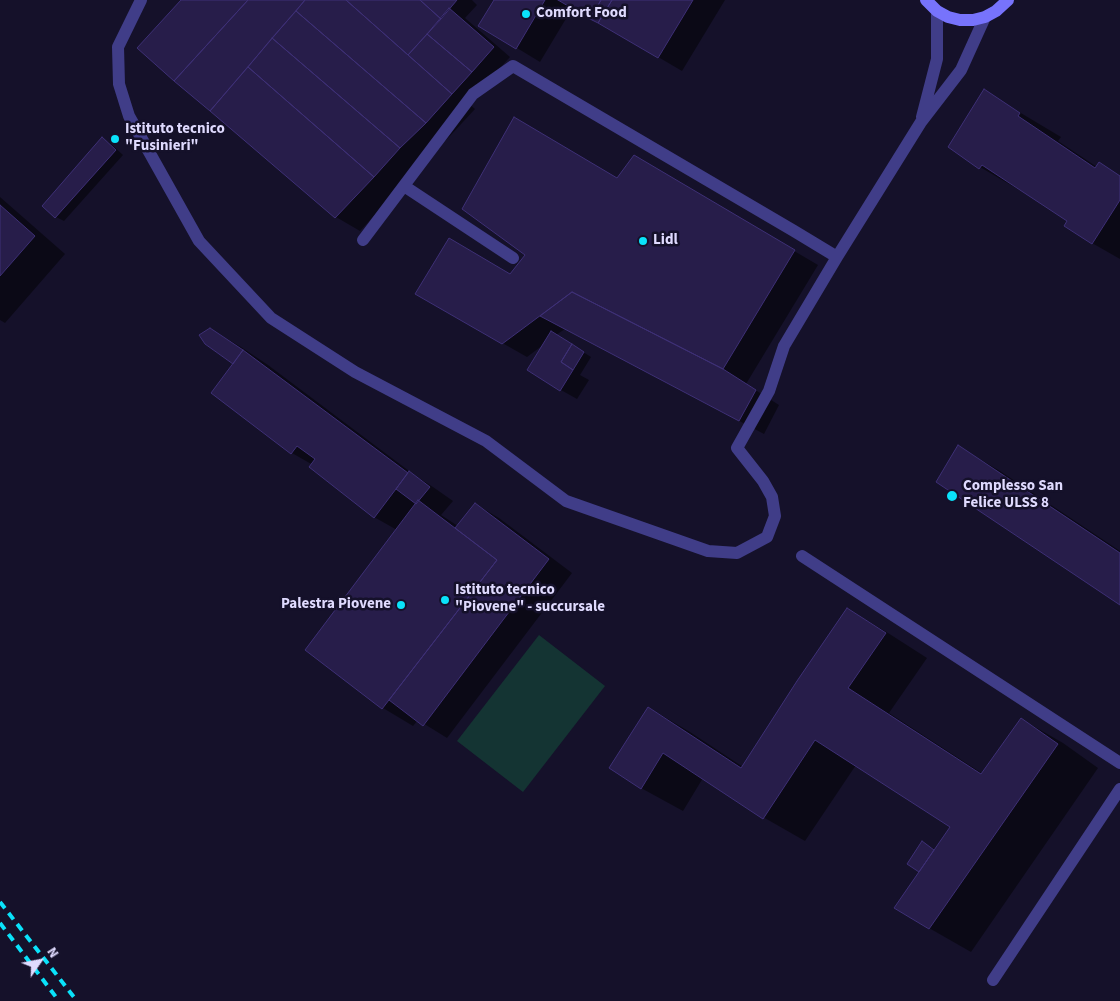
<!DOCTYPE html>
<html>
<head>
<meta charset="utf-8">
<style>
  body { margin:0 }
  #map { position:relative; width:1120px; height:1001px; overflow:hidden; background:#15112a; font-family:"Source Sans 3",sans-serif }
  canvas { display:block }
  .north { position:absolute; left:15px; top:936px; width:50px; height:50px; -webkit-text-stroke:4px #15112a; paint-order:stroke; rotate:57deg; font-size:14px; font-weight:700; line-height:20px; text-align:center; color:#dfdafe }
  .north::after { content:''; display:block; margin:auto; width:18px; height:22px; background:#dfdafe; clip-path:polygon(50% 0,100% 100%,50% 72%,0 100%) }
</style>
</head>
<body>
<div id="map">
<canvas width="1120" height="1001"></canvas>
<div class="north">N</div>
</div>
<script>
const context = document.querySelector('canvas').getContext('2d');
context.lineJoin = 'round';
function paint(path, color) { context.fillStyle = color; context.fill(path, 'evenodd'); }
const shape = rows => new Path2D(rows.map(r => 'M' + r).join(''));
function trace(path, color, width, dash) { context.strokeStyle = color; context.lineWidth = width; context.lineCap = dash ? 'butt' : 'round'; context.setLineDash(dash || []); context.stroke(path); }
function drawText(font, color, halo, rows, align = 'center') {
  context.font = font + ' "Source Sans 3",sans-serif'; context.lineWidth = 5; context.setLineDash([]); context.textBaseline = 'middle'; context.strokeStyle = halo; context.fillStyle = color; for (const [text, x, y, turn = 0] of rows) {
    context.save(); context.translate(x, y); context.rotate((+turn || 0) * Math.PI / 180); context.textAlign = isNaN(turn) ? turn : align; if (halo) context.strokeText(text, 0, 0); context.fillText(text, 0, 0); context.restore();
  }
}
paint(shape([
  [539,635,605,686,523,792,457,741]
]), '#143433');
paint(shape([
  [183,0,472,0,477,5,465,18,510,57,468,103,475,109,450,136,424,161,360,231,336,217,139,48],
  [495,0,725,0,682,71,573,7,540,62,517,48],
  [984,91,1061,137,1058,141,1097,167,1099,164,1120,176,1120,259,1092,243,1069,221,1022,190,1021,191,980,167],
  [102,139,110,143,123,155,64,221,56,217,44,206],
  [658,171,818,265,746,384,779,405,764,434,565,329,556,335,591,357,580,375,589,380,577,399,561,390,543,345,527,357,416,294,511,275,617,180],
  [0,197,65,254,5,323,0,320],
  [210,329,241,347,268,365,417,477,433,487,453,501,441,515,458,526,475,504,499,518,572,573,447,738,418,720,413,726,383,708,307,649,397,530,374,517,313,465,292,453,235,364],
  [959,447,1000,471,1120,551,1120,604],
  [847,609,888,633,927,658,889,713,983,774,1021,719,1063,743,1098,768,971,952,929,928,921,872,923,843,936,850,951,827,856,765,805,841,763,817,703,778,683,811,641,788,649,708,690,732,743,767]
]), '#0007');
const building = shape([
  [181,0,248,0,174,81,137,48,181,0],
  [248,0,305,0,210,111,174,81,248,0],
  [305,0,346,0,452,94,426,123,296,11,305,0],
  [346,0,420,0,441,19,408,55,346,0],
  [420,0,457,0,441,19,420,0],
  [494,0,545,0,516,49,478,26,494,0],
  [558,0,601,0,590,19,558,0],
  [601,0,612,0,598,23,590,19,601,0],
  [612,0,693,0,658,58,598,23,612,0],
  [449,8,494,47,472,72,427,34,449,8],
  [296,11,426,123,400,148,272,38,296,11],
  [427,34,472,72,452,94,408,55,427,34],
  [272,38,400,148,374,177,248,67,272,38],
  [248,67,374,177,335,218,210,111,248,67],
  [984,89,1020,113,1018,116,1095,168,1099,162,1120,176,1120,200,1092,244,1064,226,1067,221,982,165,979,169,948,147,984,89],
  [514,117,617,178,634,155,795,250,723,369,572,292,502,344,415,294,449,238,510,274,525,255,462,209,514,117],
  [102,137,116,150,55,218,42,206,102,137],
  [0,205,35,236,0,276,0,205],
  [572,292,723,369,756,390,739,421,540,316,572,292],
  [210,328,243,350,233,364,205,344,199,335,210,328],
  [551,331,572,344,561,362,573,370,560,391,527,370,551,331],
  [572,344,584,352,573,370,561,362,572,344],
  [243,350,408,473,374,518,309,467,315,459,297,446,291,454,211,393,243,350],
  [958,445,1120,553,1120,605,936,482,958,445],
  [409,471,430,487,416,504,396,489,409,471],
  [418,500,497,560,382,709,305,650,418,500],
  [475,503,549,559,423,726,389,700,497,560,455,528,475,503],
  [847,608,886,633,848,688,981,774,1021,718,1058,744,929,929,894,908,950,827,815,740,763,819,663,753,641,789,609,768,648,707,741,768,797,681,847,608],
  [922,841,934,850,919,872,907,864,922,841]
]);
paint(building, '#271d4a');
trace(building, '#3e3076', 1);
trace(shape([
  [141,0,118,47,119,84,129,116,199,241,271,318,355,372,486,441,566,501,708,551,737,553,767,537,775,516,772,497,763,481,737,448,769,391,784,346,837,257,921,122,961,70,985,17],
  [922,117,937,59,937,11],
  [404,186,513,258],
  [363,240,473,94,513,66,794,231,837,257],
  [802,556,1120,763],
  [993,980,1120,789]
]), '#403d88', 12);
trace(shape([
  [926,0,937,11,948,17,960,20,973,20,985,17,996,11,1008,0]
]), '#7773fc', 12);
trace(shape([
  [0,902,77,1001],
  [0,923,59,1001]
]), '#0ae2fa', 4, [8, 6]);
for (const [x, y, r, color] of [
  [526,14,5,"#0ae2fa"],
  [115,139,5,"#0ae2fa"],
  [643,241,5,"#0ae2fa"],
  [952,496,6,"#0ae2fa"],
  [445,600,5,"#0ae2fa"],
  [401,605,5,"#0ae2fa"]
]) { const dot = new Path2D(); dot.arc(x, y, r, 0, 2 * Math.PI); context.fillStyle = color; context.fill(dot); trace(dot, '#15112a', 2); }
drawText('bold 15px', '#dfdafe', '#15112a', [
  ["Comfort Food",536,14],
  ["Istituto tecnico",125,130],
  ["\"Fusinieri\"",125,147],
  ["Lidl",653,241],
  ["Complesso San",963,487],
  ["Felice ULSS 8",963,504],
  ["Istituto tecnico",455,591],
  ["\"Piovene\" - succursale",455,608],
  ["Palestra Piovene",391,605,"right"]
], 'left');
</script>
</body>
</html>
